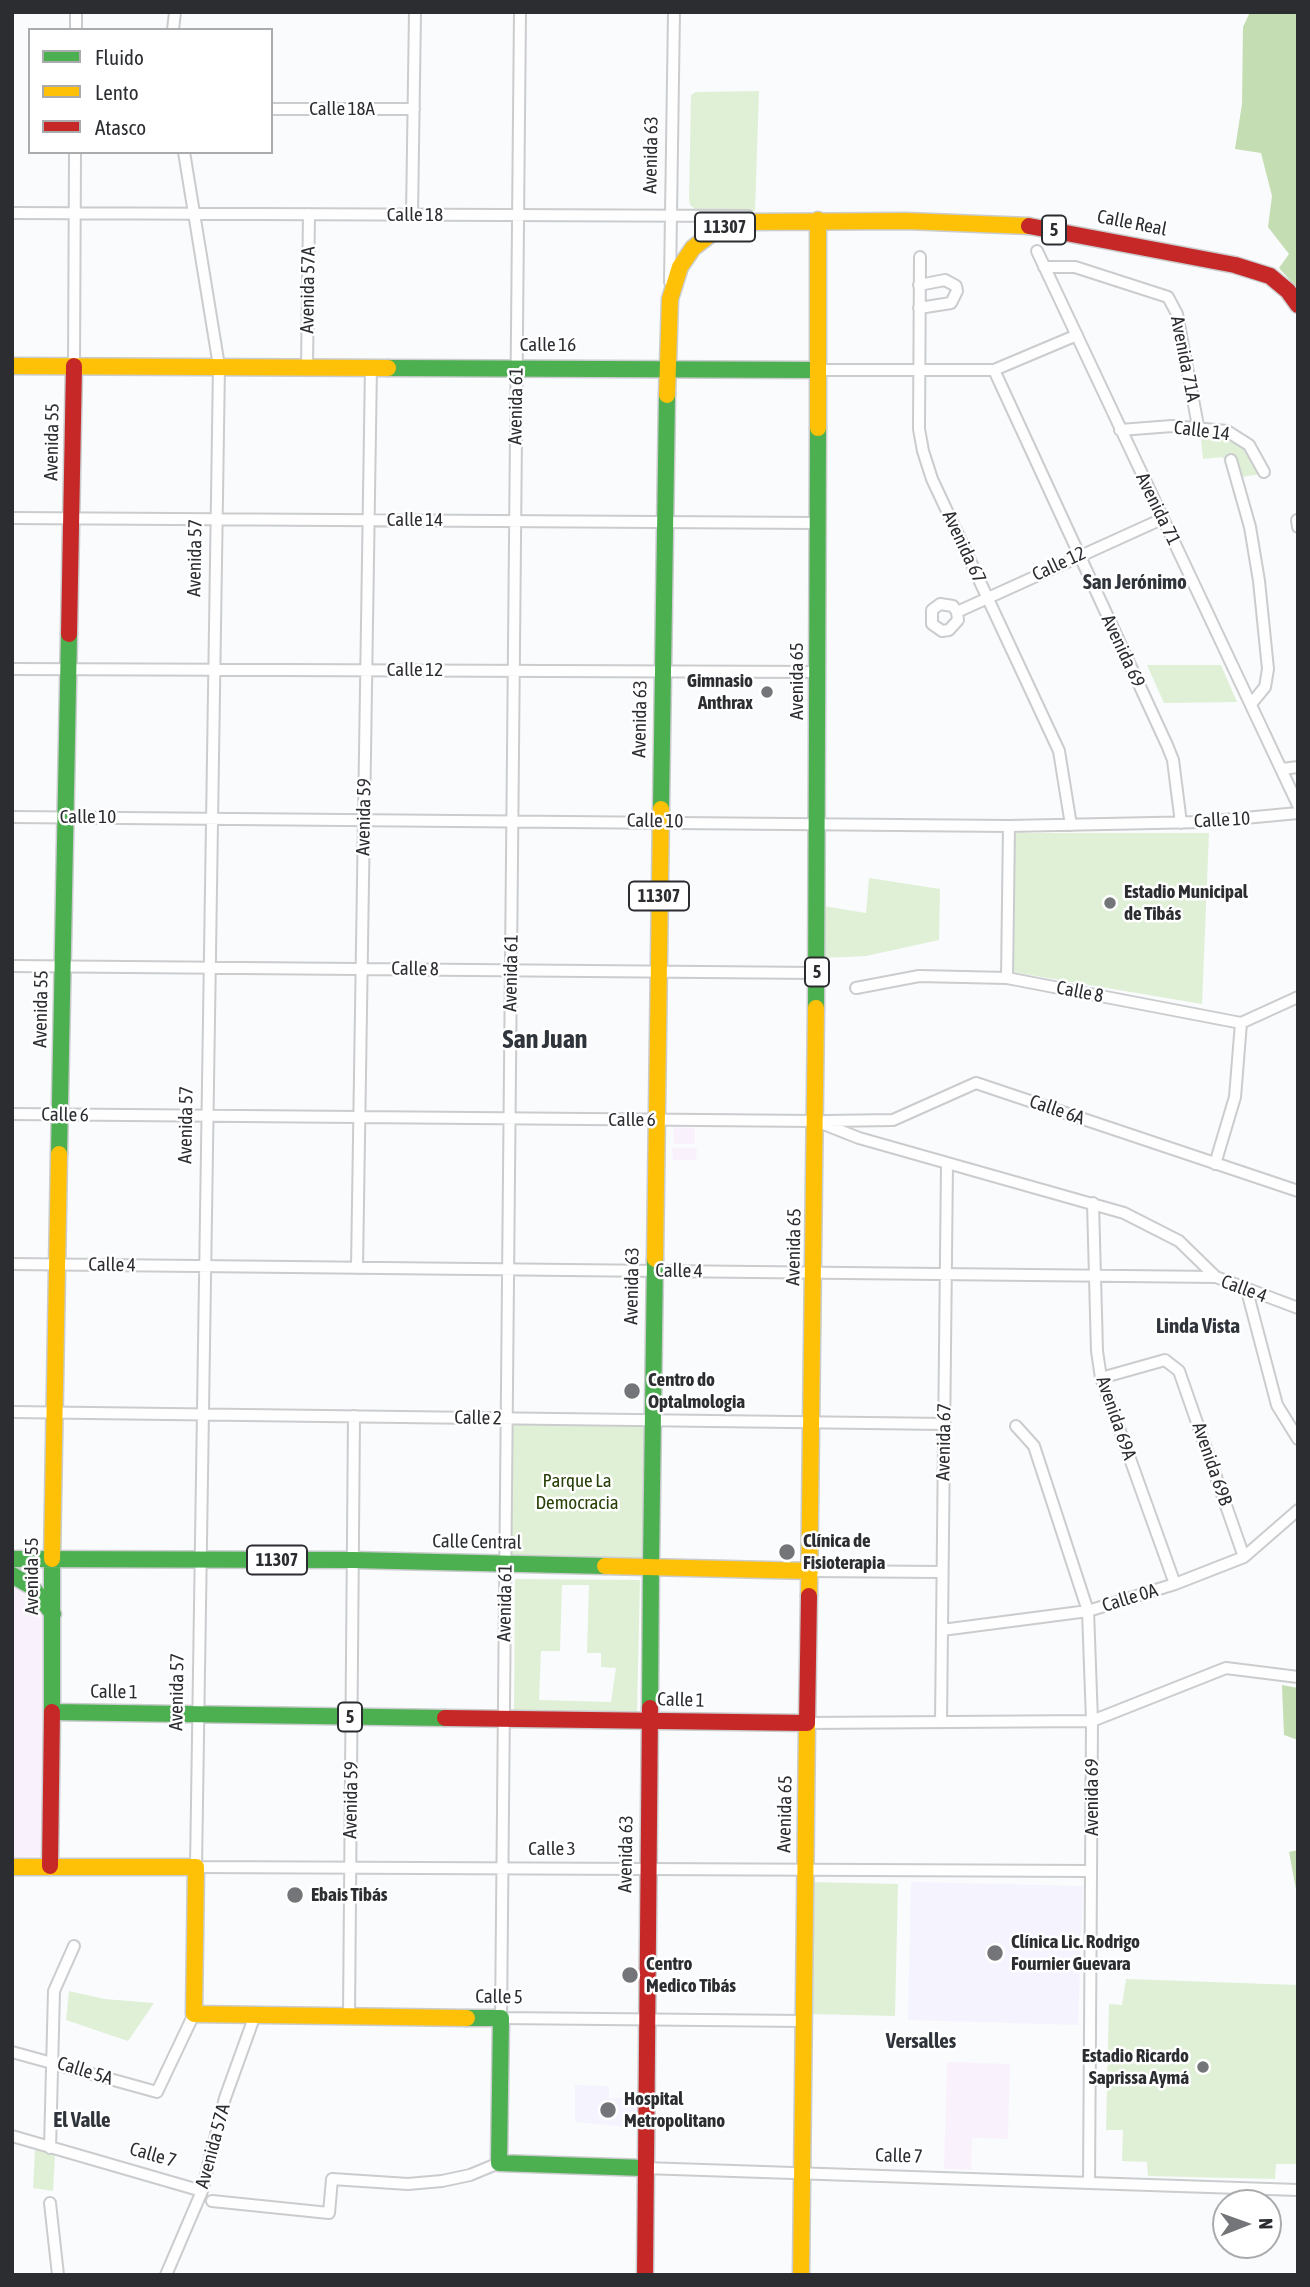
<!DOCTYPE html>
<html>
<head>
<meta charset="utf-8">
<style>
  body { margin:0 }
  #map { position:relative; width:1310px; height:2287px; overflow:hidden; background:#f9fbfd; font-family:"Asap Condensed",sans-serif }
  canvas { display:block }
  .frame { position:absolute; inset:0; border:14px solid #2b2d31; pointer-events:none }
  .legend { position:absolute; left:28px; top:28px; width:245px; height:126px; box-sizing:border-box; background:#fff; border:2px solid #aaabad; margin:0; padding:9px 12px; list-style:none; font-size:21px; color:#2b2d31 }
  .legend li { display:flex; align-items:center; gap:14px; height:35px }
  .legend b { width:35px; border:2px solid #aaabad }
  .north { position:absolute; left:1212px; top:2189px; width:70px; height:70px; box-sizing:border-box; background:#fff; border:2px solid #aaabad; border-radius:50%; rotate:89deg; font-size:19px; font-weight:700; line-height:28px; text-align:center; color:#2b2d31 }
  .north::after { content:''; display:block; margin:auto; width:24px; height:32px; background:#737578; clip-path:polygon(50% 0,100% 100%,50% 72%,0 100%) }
</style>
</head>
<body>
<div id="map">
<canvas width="1310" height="2287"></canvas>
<div class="frame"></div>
<ul class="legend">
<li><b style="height:9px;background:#4caf50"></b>Fluido</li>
<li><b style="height:9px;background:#ffc107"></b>Lento</li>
<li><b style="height:9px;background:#c62828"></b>Atasco</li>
</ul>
<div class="north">N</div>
</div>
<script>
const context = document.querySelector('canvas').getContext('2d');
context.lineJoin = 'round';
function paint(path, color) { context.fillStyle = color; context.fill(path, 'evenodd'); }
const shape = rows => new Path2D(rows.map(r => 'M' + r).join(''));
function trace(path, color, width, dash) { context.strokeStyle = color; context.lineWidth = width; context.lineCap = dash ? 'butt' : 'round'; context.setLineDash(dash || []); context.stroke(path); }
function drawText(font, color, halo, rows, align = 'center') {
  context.font = font + ' "Asap Condensed",sans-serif'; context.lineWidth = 5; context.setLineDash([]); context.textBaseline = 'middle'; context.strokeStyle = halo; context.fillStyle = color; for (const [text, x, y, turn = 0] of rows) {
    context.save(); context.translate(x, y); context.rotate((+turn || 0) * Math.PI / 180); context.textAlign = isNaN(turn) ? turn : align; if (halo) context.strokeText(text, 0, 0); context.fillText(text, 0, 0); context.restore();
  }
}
paint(shape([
  [673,1127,695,1128,695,1144,674,1144],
  [672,1148,697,1148,696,1160,673,1160],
  [12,1583,35,1596,46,1617,44,1856,12,1857],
  [947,2062,1010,2064,1008,2139,972,2138,971,2170,944,2169]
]), '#f9f2fd');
paint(shape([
  [911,1882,1083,1886,1078,2025,908,2020],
  [575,2085,609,2086,609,2098,642,2098,640,2128,575,2122]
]), '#f5f3fe');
paint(shape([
  [759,91,755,211,696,210,690,205,689,199,691,95,696,92],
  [1200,431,1226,435,1241,443,1261,474,1241,477,1222,457,1203,459],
  [1147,665,1221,665,1237,702,1164,703],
  [1015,833,1209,833,1202,1004,1012,972],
  [869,878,940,889,939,940,866,956,823,958,823,906,866,913],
  [506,1424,648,1425,645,1560,505,1557],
  [515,1579,640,1580,637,1712,514,1711],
  [562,1585,589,1585,587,1653,601,1653,601,1667,616,1668,611,1702,539,1700,541,1651,560,1651],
  [811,1882,898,1884,895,2016,809,2014],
  [1126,1979,1298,1985,1298,2164,1276,2164,1275,2179,1148,2176,1147,2162,1122,2161,1123,2130,1106,2130,1109,2004,1122,2005],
  [69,1991,104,1999,154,2003,128,2041,66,2020],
  [35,2150,55,2155,53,2191,33,2188]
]), '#e0f0d6');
paint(shape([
  [1250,12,1298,12,1298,289,1279,268,1289,254,1268,227,1272,196,1261,153,1235,149,1242,104,1243,27],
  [1282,1685,1298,1688,1298,1740,1284,1735],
  [1298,1850,1298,1900,1289,1852]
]), '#c5ddb2');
const street = shape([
  [520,12,501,2018,804,2021],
  [76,30,76,12],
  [173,30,175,12],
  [271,109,414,109],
  [184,152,219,366,196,1867,1091,1871],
  [12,213,748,216],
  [412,215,415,12],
  [1037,251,1298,805],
  [920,257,919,429,923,451,932,479,1059,751,1071,825],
  [1044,267,1075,267,1168,297,1177,314,1198,426],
  [670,282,674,12],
  [919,285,945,280,956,286,957,291,951,303,919,308],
  [74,366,75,152],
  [307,366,309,214],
  [818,370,994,370,1077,335],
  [994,370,1167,745,1173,760,1181,823],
  [1120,430,1172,426,1227,431,1249,445,1264,472],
  [1231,460,1250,527,1259,581,1268,669,1265,687,1251,704],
  [12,518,818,523],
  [1297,520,1298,527],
  [957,612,958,620,949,630,942,631,932,624,932,610,940,604,953,606,957,612,1162,519],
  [12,669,818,672],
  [1282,769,1298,767],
  [12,817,1009,826,1202,822,1298,813],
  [12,966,817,973],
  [1007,978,1009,826],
  [856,988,919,976,1007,978,1241,1023,1298,997],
  [12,1114,816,1121,859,1138,1124,1213,1179,1241,1216,1277],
  [825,1121,893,1120,976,1083,1298,1191],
  [1215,1164,1235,1097,1241,1023],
  [1093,1203,1097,1351,1101,1378,1175,1584],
  [12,1264,1216,1277,1298,1308],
  [357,1268,371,366],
  [1247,1291,1277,1405,1298,1439],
  [1101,1378,1165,1360,1179,1371,1244,1557],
  [12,1412,945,1424],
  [1016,1426,1034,1446,1088,1611,1092,1721,1089,2183],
  [810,1571,942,1572],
  [942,1630,1088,1611,1175,1584,1244,1557,1298,1510],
  [941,1722,947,1163],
  [807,1723,1092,1721,1226,1668,1298,1677],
  [349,2016,354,1416],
  [12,2052,157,2092,194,2014],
  [12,2136,202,2191],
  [50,2148,54,1991,74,1946],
  [644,2168,1298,2190],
  [212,2201,329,2213,332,2179,408,2184,442,2181,470,2175,499,2163],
  [50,2203,58,2275],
  [166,2275,202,2191,225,2098,255,2015]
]);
const fast = shape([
  [388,368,818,370],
  [661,809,667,395],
  [816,1008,818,428],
  [59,1154,69,634],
  [12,1559,353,1560,605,1566],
  [52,1559,52,1712,445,1718],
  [651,1566,655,1259],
  [12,1575,31,1586,53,1614],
  [650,1708,651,1566],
  [467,2018,501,2018,499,2163,644,2168]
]);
const slow = shape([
  [12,366,388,368],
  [667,395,670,299,680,267,693,248,711,234,742,222,907,221,1029,226],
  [818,428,818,220],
  [655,1259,661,809],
  [52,1559,59,1154],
  [605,1566,810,1571],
  [809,1596,816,1008],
  [12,1867,196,1867,194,2014,467,2018],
  [801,2275,807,1723]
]);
const jam = shape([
  [1029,226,1235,265,1270,276,1288,291,1298,305],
  [69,634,74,366],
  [445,1718,807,1723,809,1596],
  [50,1866,52,1712],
  [645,2275,650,1708]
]);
trace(street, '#caccce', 14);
trace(fast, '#caccce', 19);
trace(slow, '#caccce', 19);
trace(jam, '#caccce', 19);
trace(street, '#fefeff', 10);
trace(fast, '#4caf50', 16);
trace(slow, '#ffc107', 16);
trace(jam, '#c62828', 16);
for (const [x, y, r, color] of [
  [767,692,7,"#737578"],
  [1110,903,7,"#737578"],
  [632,1391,9,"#737578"],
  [787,1552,9,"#737578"],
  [295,1895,9,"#737578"],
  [995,1953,9,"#737578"],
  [630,1975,9,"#737578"],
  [1203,2067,7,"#737578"],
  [608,2110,9,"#737578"]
]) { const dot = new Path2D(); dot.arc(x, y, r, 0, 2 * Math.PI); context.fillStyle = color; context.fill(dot); trace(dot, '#fff', 2.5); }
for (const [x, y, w] of [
  [725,227,60],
  [1054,230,24],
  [659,896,60],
  [817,972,24],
  [277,1560,60],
  [350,1717,24]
]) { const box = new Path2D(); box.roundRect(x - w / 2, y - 14.5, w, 29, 5); context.fillStyle = '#fff'; context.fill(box); trace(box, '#2b2d31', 2); }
drawText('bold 18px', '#2b2d31', null, [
  ["11307",725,227],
  ["5",1054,230],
  ["11307",659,896],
  ["5",817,972],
  ["11307",277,1560],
  ["5",350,1717]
]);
drawText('19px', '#2b2d31', '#fff', [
  ["Calle 18A",342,109],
  ["Avenida 63",651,155,-89],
  ["Calle 18",415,215],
  ["Calle Real",1132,223,11],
  ["Avenida 57A",308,290,-89],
  ["Calle 16",548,345],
  ["Avenida 71A",1185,359,79],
  ["Avenida 61",516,406,-89],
  ["Calle 14",1202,431,7],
  ["Avenida 55",52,442,-89],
  ["Avenida 71",1158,509,64],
  ["Calle 14",415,520],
  ["Avenida 67",964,547,65],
  ["Avenida 57",195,558,-89],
  ["Calle 12",1059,564,-25],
  ["Avenida 69",1123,651,65],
  ["Calle 12",415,670],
  ["Avenida 65",797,681,-90],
  ["Avenida 63",640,719,-89],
  ["Calle 10",88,817],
  ["Avenida 59",364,817,-89],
  ["Calle 10",1222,820,-3],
  ["Calle 10",655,821,1],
  ["Calle 8",415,969,1],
  ["Avenida 61",511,973,-89],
  ["Calle 8",1080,992,11],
  ["Avenida 55",41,1009,-89],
  ["Calle 6A",1057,1110,19],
  ["Calle 6",65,1115,1],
  ["Calle 6",632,1120],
  ["Avenida 57",186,1125,-89],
  ["Avenida 65",794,1247,-89],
  ["Calle 4",112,1265,1],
  ["Calle 4",679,1271,1],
  ["Avenida 63",632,1286,-89],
  ["Calle 4",1244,1289,20],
  ["Calle 2",478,1418,1],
  ["Avenida 69A",1116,1418,71],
  ["Avenida 67",944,1442,-89],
  ["Avenida 69B",1212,1464,71],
  ["Calle Central",477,1542,1],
  ["Avenida 55",32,1576,-90],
  ["Calle 0A",1130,1598,-17],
  ["Avenida 61",505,1603,-89],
  ["Calle 1",114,1692,1],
  ["Avenida 57",177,1692,-89],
  ["Calle 1",681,1700,2],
  ["Avenida 69",1092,1797,-90],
  ["Avenida 59",351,1800,-89],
  ["Avenida 65",785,1814,-89],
  ["Calle 3",552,1849],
  ["Avenida 63",626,1854,-89],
  ["Calle 5",499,1997,1],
  ["Calle 5A",85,2071,17],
  ["Avenida 57A",213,2146,-75],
  ["Calle 7",153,2155,16],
  ["Calle 7",899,2156,2]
]);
drawText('bold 19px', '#2b2d31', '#fff', [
  ["Gimnasio",753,681,"right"],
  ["Anthrax",753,703,"right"],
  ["Estadio Municipal",1124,892],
  ["de Tibás",1124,914],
  ["Centro do",648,1380],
  ["Optalmologia",648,1402],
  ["Clínica de",803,1541],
  ["Fisioterapia",803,1563],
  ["Ebais Tibás",311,1895],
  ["Clínica Lic. Rodrigo",1011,1942],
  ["Fournier Guevara",1011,1964],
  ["Centro",646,1964],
  ["Medico Tibás",646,1986],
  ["Estadio Ricardo",1189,2056,"right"],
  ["Saprissa Aymá",1189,2078,"right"],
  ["Hospital",624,2099],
  ["Metropolitano",624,2121]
], 'left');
drawText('19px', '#284108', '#fff', [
  ["Parque La",577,1481],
  ["Democracia",577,1503]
]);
drawText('bold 21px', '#30353c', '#fff', [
  ["San Jerónimo",1135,582],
  ["Linda Vista",1198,1326],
  ["Versalles",921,2041],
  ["El Valle",82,2120]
]);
drawText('bold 26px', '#30353c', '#fff', [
  ["San Juan",545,1040]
]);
</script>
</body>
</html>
